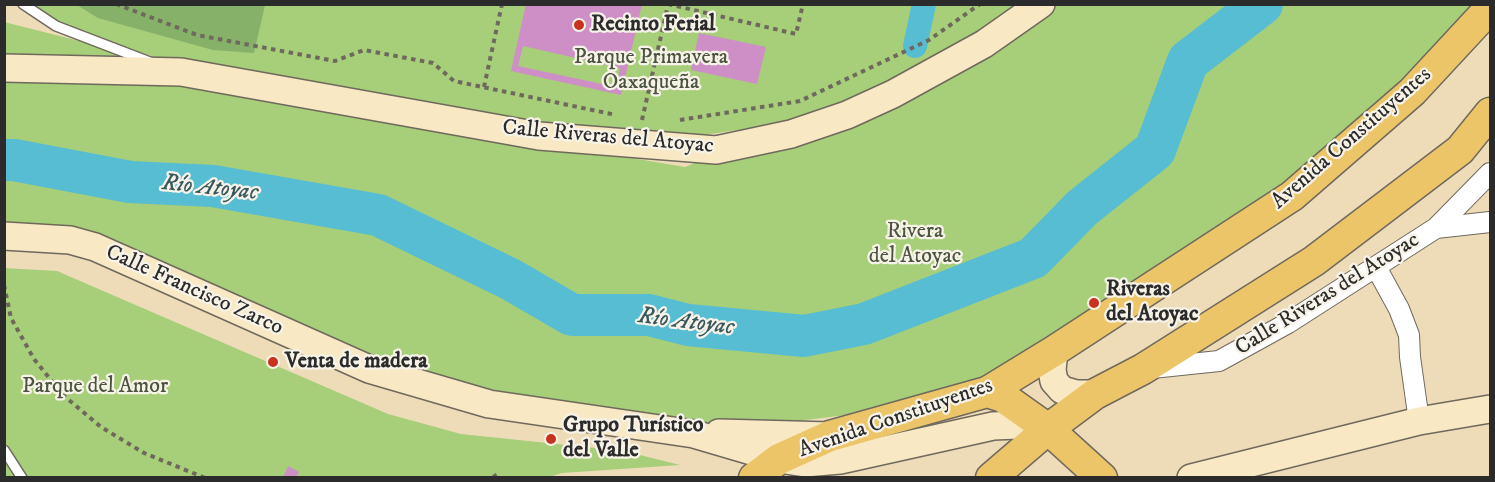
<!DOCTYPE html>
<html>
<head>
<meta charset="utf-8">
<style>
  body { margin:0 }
  #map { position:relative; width:1495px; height:482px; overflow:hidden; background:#eedcb9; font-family:"IM FELL DW Pica",serif }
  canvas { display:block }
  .frame { position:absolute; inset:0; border:6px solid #2b2b2b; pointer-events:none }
</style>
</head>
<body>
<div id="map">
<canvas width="1495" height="482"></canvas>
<div class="frame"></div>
</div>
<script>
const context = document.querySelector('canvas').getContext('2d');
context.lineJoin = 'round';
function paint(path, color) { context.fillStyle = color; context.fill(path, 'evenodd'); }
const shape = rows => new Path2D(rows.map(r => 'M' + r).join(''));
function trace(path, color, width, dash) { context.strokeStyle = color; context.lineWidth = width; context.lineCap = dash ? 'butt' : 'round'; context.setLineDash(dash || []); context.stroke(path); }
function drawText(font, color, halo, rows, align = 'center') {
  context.font = font + ' "IM FELL DW Pica",serif'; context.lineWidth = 4.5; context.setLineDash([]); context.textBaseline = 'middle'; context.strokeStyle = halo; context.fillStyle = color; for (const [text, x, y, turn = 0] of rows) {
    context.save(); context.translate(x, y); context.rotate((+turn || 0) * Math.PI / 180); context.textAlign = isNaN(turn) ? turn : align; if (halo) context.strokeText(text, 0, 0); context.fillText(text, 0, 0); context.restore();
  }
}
paint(shape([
  [23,5,1484,5,1292,196,966,400,694,434,489,404,95,247,5,241,4,22,203,72,56,26],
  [825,109,685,167,378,115,684,138,778,124],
  [4,268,57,271,388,414,461,434,624,451,680,465,562,473,546,478,5,477]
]), '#a7ce79');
paint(shape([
  [77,5,265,5,254,53,213,50,98,18]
]), '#85b169');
trace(shape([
  [915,46,924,4]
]), '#56bdd3', 24);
trace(shape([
  [4,160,14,160,130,182,213,186,378,215,510,279,572,315,649,315,688,325,804,336,864,324,1033,258,1082,208,1155,150,1188,61,1262,4]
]), '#56bdd3', 42);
paint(shape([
  [526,4,642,4,621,95,511,71],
  [523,46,620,68,616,87,518,66],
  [699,33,766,47,757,84,691,70],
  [288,466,299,472,296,478,283,478]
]), '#ce8ec6');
const lane = shape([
  [23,4,56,26,150,62],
  [4,450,22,478]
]);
const street = shape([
  [1436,228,1490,222],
  [1376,267,1399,309,1409,335,1410,357,1419,421],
  [1152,368,1219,361,1288,323,1436,228,1490,173]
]);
const secondary = shape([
  [4,68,181,72,539,136,716,150,791,134,847,115,893,94,984,44,1041,4],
  [4,236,70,240,95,247,369,369,489,404,694,434,779,459,805,463,840,460,993,426,1018,425,1048,429],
  [1054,351,1052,370,1054,381,1062,390,1076,394,1095,394],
  [719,433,830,436],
  [1191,478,1419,421,1490,409]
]);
const primary = shape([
  [987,392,1003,397,1048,429,1102,478],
  [754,478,779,459,830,436,987,392,1054,351,1292,196,1412,92,1490,8],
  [991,478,1048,429,1095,394,1143,369,1314,261,1460,150,1490,113]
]);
trace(lane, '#6f695d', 12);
trace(street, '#6f695d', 22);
trace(secondary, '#6f695d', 30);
trace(primary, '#6f695d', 33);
trace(shape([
  [116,4,197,35,335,61,364,50,433,63,454,81,616,115],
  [668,4,796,34,803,4],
  [484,87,502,4],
  [642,120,668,5],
  [680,120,800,101,929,40,980,4],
  [4,285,11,318,34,359,63,395,101,427,144,453,205,478],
  [494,474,496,478]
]), '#6f695d', 4, [4.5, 4.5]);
trace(lane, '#fff', 9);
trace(street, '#fff', 20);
trace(secondary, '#f8e8c3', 27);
trace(primary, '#edc569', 30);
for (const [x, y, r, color] of [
  [579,25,6,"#c8321e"],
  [1094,303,6,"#c8321e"],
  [273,362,6,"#c8321e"],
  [551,439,6,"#c8321e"]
]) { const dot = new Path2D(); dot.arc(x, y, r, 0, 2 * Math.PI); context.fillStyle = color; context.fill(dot); trace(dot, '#f7f3e8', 2); }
drawText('bold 22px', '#2b2b2b', '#f7f3e8', [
  ["Recinto Ferial",591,25],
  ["Riveras",1106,290],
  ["del Atoyac",1106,315],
  ["Venta de madera",285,362],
  ["Grupo Turístico",563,426],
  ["del Valle",563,451]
], 'left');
drawText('22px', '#4a543e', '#f7f3e8', [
  ["Parque Primavera",651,58],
  ["Oaxaqueña",651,83],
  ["Rivera",915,232],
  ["del Atoyac",915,257],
  ["Parque del Amor",95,387]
]);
drawText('22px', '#2b2b2b', '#f7f3e8', [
  ["Calle Riveras del Atoyac",608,138,5],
  ["Avenida Constituyentes",1352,139,-41],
  ["Calle Francisco Zarco",194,291,24],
  ["Calle Riveras del Atoyac",1328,295,-32],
  ["Avenida Constituyentes",896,419,-19]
]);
drawText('italic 24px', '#38575d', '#f7f3e8', [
  ["Río Atoyac",210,189,6],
  ["Río Atoyac",686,323,7]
]);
</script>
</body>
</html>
